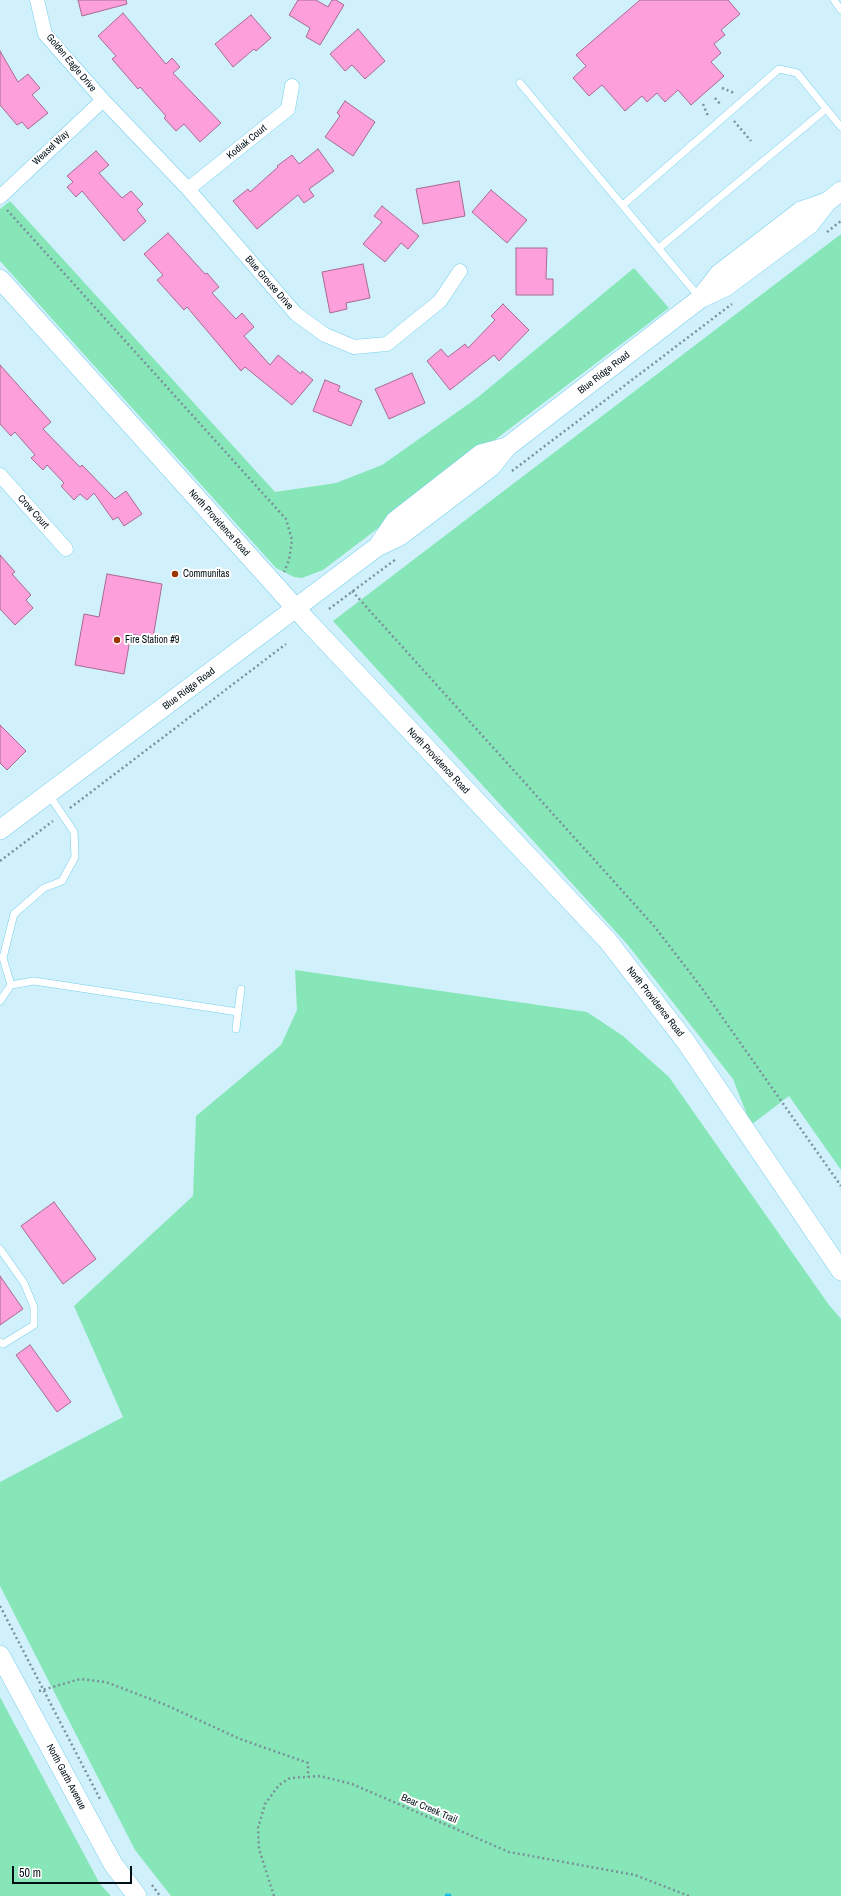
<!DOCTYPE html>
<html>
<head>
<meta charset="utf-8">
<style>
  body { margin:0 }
  #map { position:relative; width:841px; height:1896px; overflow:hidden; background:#d0f1fc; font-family:"Archivo Narrow",sans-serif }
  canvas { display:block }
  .scale { position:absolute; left:12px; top:1866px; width:120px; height:18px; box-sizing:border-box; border:2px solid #001016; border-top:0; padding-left:5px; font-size:12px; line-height:14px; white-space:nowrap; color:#001016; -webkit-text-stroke:3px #fff; paint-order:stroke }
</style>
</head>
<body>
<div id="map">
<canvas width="841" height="1896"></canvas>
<div class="scale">50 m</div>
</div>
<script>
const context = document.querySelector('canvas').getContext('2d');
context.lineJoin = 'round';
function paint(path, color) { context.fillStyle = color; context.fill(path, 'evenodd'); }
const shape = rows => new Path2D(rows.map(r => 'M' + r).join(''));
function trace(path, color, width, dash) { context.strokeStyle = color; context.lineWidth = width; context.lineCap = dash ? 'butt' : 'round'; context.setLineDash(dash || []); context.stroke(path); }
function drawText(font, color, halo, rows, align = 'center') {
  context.font = font + ' "Archivo Narrow",sans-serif'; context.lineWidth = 4; context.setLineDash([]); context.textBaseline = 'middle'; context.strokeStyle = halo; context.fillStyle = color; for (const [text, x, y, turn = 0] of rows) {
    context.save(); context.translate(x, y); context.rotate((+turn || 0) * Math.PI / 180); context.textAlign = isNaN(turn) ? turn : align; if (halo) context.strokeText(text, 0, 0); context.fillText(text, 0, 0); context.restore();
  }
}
paint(shape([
  [10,201,275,492,336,483,382,465,477,398,634,268,669,308,323,570,302,578,294,577,276,568,0,261,0,209],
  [841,234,841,1170,789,1096,751,1125,733,1079,627,944,333,621],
  [295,970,587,1012,623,1036,669,1077,829,1305,841,1319,841,1896,171,1896,135,1850,0,1586,0,1482,123,1417,74,1306,193,1196,196,1116,281,1045,297,1010],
  [0,1697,100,1884,111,1896,0,1896]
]), '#87e6b8');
trace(shape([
  [447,1896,449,1896]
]), '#1bbee7', 5);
const building = shape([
  [78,0,126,0,127,4,82,16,78,0],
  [298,0,316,0,328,7,332,0,336,0,344,5,320,45,306,37,310,28,289,15,298,0],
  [640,0,728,0,740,14,721,30,725,35,714,44,721,53,711,62,724,76,691,105,678,90,665,102,657,93,647,102,642,96,625,111,602,85,589,96,573,78,586,66,576,55,640,0],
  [123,13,166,64,172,58,180,67,173,73,221,123,200,142,184,124,176,131,164,118,166,116,140,87,138,89,112,59,116,56,98,36,123,13],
  [251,15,271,38,256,51,254,49,233,67,215,44,251,15],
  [358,29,385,61,365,79,352,65,345,71,330,54,358,29],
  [0,51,18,82,28,74,40,88,32,95,48,113,28,129,22,122,17,125,0,105,0,51],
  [345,101,375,122,353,156,325,137,340,116,337,113,345,101],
  [318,149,334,171,309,189,314,196,304,203,298,195,257,229,233,201,248,189,250,192,278,167,277,166,292,155,299,164,318,149],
  [96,151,109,165,99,173,122,198,131,191,143,204,137,210,146,221,124,241,82,191,76,197,67,187,73,182,67,176,96,151],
  [459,181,465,216,423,224,416,189,459,181],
  [491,190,527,220,507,243,472,212,491,190],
  [382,206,419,236,408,249,401,243,385,262,363,244,382,222,374,216,382,206],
  [168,233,205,274,207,273,219,287,212,293,236,319,242,313,254,327,244,336,270,365,278,355,301,374,302,371,313,380,292,405,245,367,241,371,187,307,184,310,157,280,163,275,144,254,168,233],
  [516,248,547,248,546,279,553,279,553,295,516,295,516,248],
  [363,264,370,298,346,303,347,309,330,313,322,272,363,264],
  [503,304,529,330,499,361,494,355,450,390,427,361,441,349,448,357,465,344,468,348,495,320,491,316,503,304],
  [0,365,51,422,43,429,80,467,82,465,115,499,126,491,142,514,124,526,118,517,113,520,94,493,87,500,80,494,74,500,61,486,64,483,47,465,43,470,31,458,35,455,15,432,11,436,0,424,0,365],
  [412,373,425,403,389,419,375,389,412,373],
  [325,380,340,386,338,391,362,401,351,426,313,411,325,380],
  [0,555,15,572,12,574,31,595,26,600,33,608,15,625,0,609,0,555],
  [107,574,162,584,153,638,131,634,124,674,75,665,84,614,99,617,107,574],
  [0,725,26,751,7,770,0,763,0,725],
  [54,1202,96,1259,63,1284,21,1226,54,1202],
  [0,1276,23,1309,0,1325,0,1276],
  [30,1345,71,1402,57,1412,16,1355,30,1345]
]);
paint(building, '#fc9fdb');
trace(building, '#a86a91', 1);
const lane = shape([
  [834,0,841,10],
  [520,83,700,298],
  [623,205,779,69,797,73,841,127],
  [659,248,826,109],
  [11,985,34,981,238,1012,241,989],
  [0,1001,11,985,3,958,14,914,44,888,62,881,75,857,74,832,49,795],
  [236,1029,238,1012],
  [0,1249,24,1283,34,1307,34,1325,3,1344,0,1342]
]);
const street = shape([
  [37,0,45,34,103,100,188,189,296,314,325,335,354,347,387,344,440,301,460,271],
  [188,189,288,109,292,86],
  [0,197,103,100],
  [0,475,66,549]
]);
const secondary = shape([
  [0,279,310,624,608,941,686,1042,841,1271],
  [701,297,719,274,801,211,827,202],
  [378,546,395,521,481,454,507,447],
  [0,830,377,547,400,536,491,467,507,447,701,298,725,287,810,224,827,202,841,191],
  [0,1655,113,1864,137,1896]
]);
trace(lane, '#76cfec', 8);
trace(street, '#76cfec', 15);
trace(secondary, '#76cfec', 20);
trace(shape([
  [722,88,732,92,733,94],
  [715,98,721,105],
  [703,104,708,116],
  [734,121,751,141],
  [7,210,286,519,292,540,289,560,284,572],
  [827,232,841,221],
  [512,471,732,304],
  [352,591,654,926,701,987,841,1186],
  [329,609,396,559],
  [70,808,286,644],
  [0,861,53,821],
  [0,1606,101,1801],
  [39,1691,80,1679,106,1682,166,1705,240,1739,308,1763,308,1777],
  [152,1885,160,1896],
  [274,1896,259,1849,258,1828,265,1804,279,1785,290,1778,320,1776,352,1784,509,1852,635,1875,689,1896]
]), '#78919a', 2.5, [2, 3]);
trace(lane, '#fff', 7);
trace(street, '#fff', 14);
trace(secondary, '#fff', 19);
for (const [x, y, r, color] of [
  [175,574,4,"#993500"],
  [117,640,4,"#993500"]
]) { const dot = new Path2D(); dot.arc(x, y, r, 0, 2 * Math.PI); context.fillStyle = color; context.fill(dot); trace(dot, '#fff', 1.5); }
drawText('10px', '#001016', '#fff', [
  ["Golden Eagle Drive",71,63,50],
  ["Kodiak Court",247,142,-39],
  ["Weasel Way",51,148,-43],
  ["Blue Grouse Drive",269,283,49],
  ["Blue Ridge Road",604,373,-38],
  ["Crow Court",33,512,48],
  ["North Providence Road",219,523,48],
  ["Blue Ridge Road",189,689,-37],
  ["North Providence Road",438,761,47],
  ["North Providence Road",655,1002,52],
  ["North Garth Avenue",66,1777,62],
  ["Bear Creek Trail",429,1809,23]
]);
drawText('10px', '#001016', '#fff', [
  ["Communitas",183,574],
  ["Fire Station #9",125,640]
], 'left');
</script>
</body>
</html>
